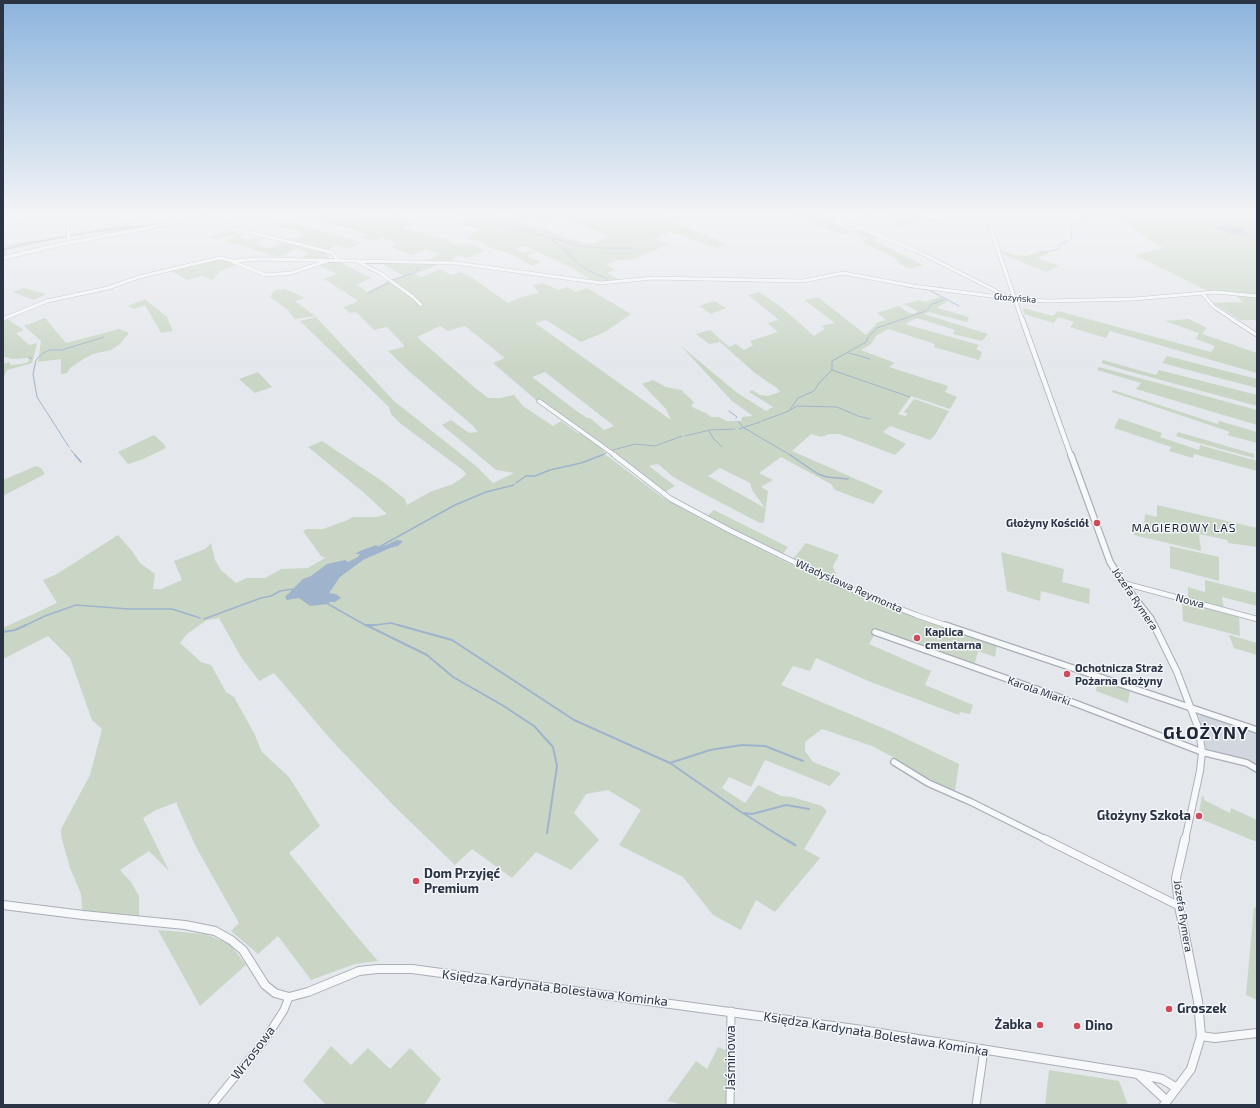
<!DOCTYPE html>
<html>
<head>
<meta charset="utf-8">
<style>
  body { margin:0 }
  #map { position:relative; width:1260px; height:1108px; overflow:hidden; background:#e4e7ec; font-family:"Exo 2",sans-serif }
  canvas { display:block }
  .frame { position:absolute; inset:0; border:4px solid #2b3445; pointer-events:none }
</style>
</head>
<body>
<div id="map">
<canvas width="1260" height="1108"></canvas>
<div class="frame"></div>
</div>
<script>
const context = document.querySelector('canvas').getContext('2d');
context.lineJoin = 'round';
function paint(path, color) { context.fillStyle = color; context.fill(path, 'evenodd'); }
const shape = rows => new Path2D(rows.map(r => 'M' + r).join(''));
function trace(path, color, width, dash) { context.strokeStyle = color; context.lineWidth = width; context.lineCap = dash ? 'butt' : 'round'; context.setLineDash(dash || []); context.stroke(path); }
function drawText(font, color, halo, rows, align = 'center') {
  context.font = font + ' "Exo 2",sans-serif'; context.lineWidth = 3; context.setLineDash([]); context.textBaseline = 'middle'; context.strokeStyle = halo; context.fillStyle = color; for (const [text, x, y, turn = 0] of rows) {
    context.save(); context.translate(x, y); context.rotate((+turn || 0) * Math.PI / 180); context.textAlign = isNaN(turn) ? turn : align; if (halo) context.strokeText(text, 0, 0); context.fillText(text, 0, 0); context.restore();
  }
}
paint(shape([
  [1198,711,1257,732,1257,773,1241,764,1207,754]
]), '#d2d6de');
paint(shape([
  [327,212,353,212,354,214,379,221,390,216,375,212,396,213,401,217,415,222,402,228,447,240,456,245,466,243,474,244,484,251,467,258,459,255,453,258,453,262,427,261,440,254,426,249,412,255,391,247,397,243,382,238,375,241,361,237,367,234,307,217],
  [469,212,493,212,498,217,513,220,549,230,566,238,590,244,610,236,557,217,543,223,507,214,509,212,617,212,629,213,632,212,658,212,684,219,667,221,678,224,727,244,717,248,670,232,655,239,669,244,667,245,630,260,618,260,606,264,615,270,607,273,620,280,610,282,594,281,566,265,525,246,515,249,524,253,532,250,536,252,527,256,541,262,532,266,513,255,488,247,477,241,467,239,467,237,479,230,456,222,468,217,473,218,467,216],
  [785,212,818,212,824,214,829,218,830,216,839,220,832,223,852,231,842,235],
  [858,212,921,212,921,213,920,218,902,228,897,226,894,217,882,213,872,217],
  [1068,212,1077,213,1080,212,1257,212,1257,295,1208,291,1134,255,1164,248,1148,239,1126,222,1100,215,1087,221,1076,217,1078,216],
  [286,222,328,233,362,243,349,249,337,245,327,250,287,241,308,234,273,225],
  [131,223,131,226,153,224,155,226,102,237,103,231,66,237,6,250,8,256,3,257,4,246],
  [862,228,883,237,873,240,923,265,910,269,900,264,895,258,862,242,867,238,854,232],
  [230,231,242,234,240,238,248,239,266,238,253,244,269,248,284,242,326,253,329,259,301,258,309,253,296,249,279,257,245,247,250,245,244,246,224,242,236,236,231,235,217,239,208,237],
  [1000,250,1014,255,1028,256,1042,250,1050,253,1037,258,1060,266,1046,272,1001,253],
  [219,259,237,265,220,271,213,280,202,276,188,280,169,270],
  [331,261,340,262,371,278,357,285,367,292,386,282,403,276,380,262,442,263,415,274,421,277,440,269,451,275,461,272,471,277,508,303,519,298,539,293,533,285,543,283,559,290,567,287,576,292,587,288,631,314,605,332,581,342,546,320,535,323,671,420,666,409,642,384,653,380,666,387,681,390,694,402,691,406,696,409,706,413,711,417,719,417,727,421,741,421,742,417,753,416,732,401,680,345,736,392,766,411,773,407,749,392,752,390,760,395,768,396,780,392,778,389,755,373,720,342,709,344,696,334,710,330,729,347,736,344,744,350,753,345,750,341,778,332,767,323,779,320,748,295,759,292,780,306,814,336,825,329,821,326,835,323,804,300,818,297,866,335,878,322,886,320,877,313,899,306,909,313,915,314,917,311,904,304,919,300,925,302,940,297,948,301,937,308,969,317,967,322,929,312,924,314,988,334,982,341,953,334,955,330,917,318,905,324,979,345,976,349,982,352,979,360,934,347,935,344,888,329,876,336,871,344,861,350,895,363,889,367,948,386,945,392,957,397,950,409,911,396,898,414,905,416,908,414,904,412,914,399,949,411,935,435,930,440,890,426,883,432,906,444,895,455,840,434,829,434,821,437,811,434,792,451,883,491,873,504,835,490,831,484,781,457,759,473,773,480,761,487,768,491,764,522,760,523,689,486,672,476,658,464,649,466,675,486,665,492,628,463,607,450,610,446,604,451,606,455,662,497,703,520,794,566,803,568,848,590,997,643,995,657,978,651,974,666,875,634,869,644,931,671,925,685,973,705,970,714,960,712,959,715,873,683,816,658,810,671,793,666,781,685,890,731,959,764,955,791,925,779,893,757,872,746,822,729,805,742,805,751,813,762,841,773,830,786,765,760,751,787,729,777,722,788,745,803,758,785,781,796,792,797,822,806,827,811,804,849,820,858,775,912,756,900,741,930,713,915,683,877,619,845,641,810,608,790,586,794,574,813,599,840,571,870,536,852,512,878,472,849,455,865,394,806,333,742,274,673,259,681,241,657,219,618,207,620,187,634,180,643,201,662,211,665,226,692,234,697,254,733,262,752,289,777,320,826,289,853,353,932,378,961,355,964,311,980,278,936,258,954,231,931,239,923,196,847,177,805,177,802,156,810,143,818,169,871,149,851,120,870,131,882,139,896,139,920,83,915,81,894,70,868,61,836,61,829,90,775,102,729,92,720,70,658,48,636,3,659,3,628,57,603,43,580,57,574,118,535,132,551,140,563,155,574,153,589,161,589,182,580,174,561,205,549,211,543,215,560,221,570,236,583,247,578,265,578,281,569,308,568,325,558,321,556,303,531,307,529,323,529,348,520,352,517,376,517,387,514,363,492,308,447,322,441,382,481,405,499,407,505,430,492,453,484,462,478,466,474,464,471,401,424,391,414,389,407,300,321,316,317,394,401,476,466,493,483,514,473,496,470,442,425,451,420,469,433,478,432,472,425,411,373,388,351,403,347,404,345,387,327,374,330,356,312,350,313,343,307,355,303,357,300,324,279,337,274,319,265],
  [440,326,448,331,465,326,505,358,493,363,536,400,542,401,581,431,579,434,561,421,553,426,523,406,514,395,500,398,488,398,474,387,417,337],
  [545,372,614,426,604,430,590,418,587,418,574,409,532,377],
  [720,468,750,483,752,490,765,508,708,476],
  [24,288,46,294,34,300,13,292],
  [285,289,305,298,295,301,315,316,295,319,287,309,270,297,275,290],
  [1235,295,1257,297,1257,320,1240,320,1213,303,1243,302],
  [145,299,167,317,173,331,161,333,145,305,135,309,128,306],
  [714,301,726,308,711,314,699,306],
  [1023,308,1053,316,1058,311,1211,352,1215,346,1196,339,1199,333,1165,321,1189,319,1207,328,1202,334,1257,353,1257,373,1110,331,1106,338,1070,327,1074,322,1058,317,1054,323,1024,314],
  [45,318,66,343,119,329,129,333,120,344,111,350,93,354,85,358,70,368,67,373,61,374,61,359,38,362,41,341,24,326],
  [7,319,24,330,16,333,29,345,37,343,37,344,32,363,7,370,3,379,3,364,10,362,10,365,22,364,28,362,29,358,12,359,3,356,3,320],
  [1167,356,1257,379,1257,388,1162,363],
  [1103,360,1156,375,1159,370,1257,395,1257,406,1124,370,1101,363],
  [1099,367,1257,410,1257,425,1136,389,1141,383,1097,370],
  [258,372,272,387,255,393,239,379],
  [1113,390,1218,424,1219,421,1257,432,1257,443,1227,435,1230,432,1112,392],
  [1119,418,1162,433,1160,437,1199,450,1200,445,1257,461,1257,471,1194,454,1193,458,1169,451,1171,447,1114,428],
  [1178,432,1254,454,1254,458,1188,440,1176,436],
  [154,435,163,443,166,448,141,460,128,464,118,452],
  [36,466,41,468,45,474,3,496,3,480],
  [1157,505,1257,528,1257,547,1228,543,1227,540,1199,534,1201,551,1134,535,1132,523,1144,526,1145,514,1157,517],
  [714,510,788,547,782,555,706,517],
  [806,543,839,555,833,566,838,580,793,559],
  [1170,546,1219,557,1219,581,1170,568],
  [1001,552,1064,569,1062,582,1090,589,1089,604,1041,591,1040,601,1007,591],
  [1205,580,1257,593,1257,606,1222,597,1224,609,1188,600,1188,587,1205,592],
  [1182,601,1239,617,1240,636,1183,621],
  [1229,635,1257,643,1257,655,1234,648],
  [1097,680,1130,690,1128,703,1096,691],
  [1202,796,1204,797,1204,800,1230,813,1231,808,1257,820,1257,842,1198,818],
  [1254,907,1257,908,1257,1000,1246,995],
  [158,930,205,934,230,944,246,965,200,1006],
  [331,1046,351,1065,368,1048,390,1069,410,1048,441,1079,424,1105,326,1105,303,1081],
  [718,1047,726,1050,727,1072,726,1105,684,1105,667,1101,696,1061,707,1069],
  [1049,1070,1119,1081,1128,1105,1045,1105]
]), '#c9d6c5');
paint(shape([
  [1224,225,1245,230,1248,235,1230,234,1215,226],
  [397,540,403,541,398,546,390,548,363,560,340,577,329,593,336,594,341,598,335,602,330,602,328,604,310,606,299,598,287,600,285,597,303,579,311,576,327,564,345,560,348,562,358,557,360,554,355,554,360,551,376,545,379,547,386,545]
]), '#9fb4cc');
trace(shape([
  [449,212,495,224],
  [910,212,914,215,939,223],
  [1109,212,1150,213,1170,217],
  [1210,212,1214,217,1233,226],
  [466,216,468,212],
  [194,217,213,212],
  [1084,220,1090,212],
  [1195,222,1215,226],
  [498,224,581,246,602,248,637,248],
  [1252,236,1257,239],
  [552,240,565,250,578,264,593,273,606,278,608,282],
  [3,250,24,244,106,230,151,225],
  [1041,253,1059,249,1060,244,1072,239,1071,226,1083,221],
  [392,280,414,273,420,267],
  [905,286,914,288],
  [919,288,927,290],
  [929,290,959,306],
  [369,293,390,282],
  [927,310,932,304,943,300],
  [869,336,877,328,926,311],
  [849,353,870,359],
  [29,358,32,358],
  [832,370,910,397],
  [790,410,797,406,837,407,858,416,870,419],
  [729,411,737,417,736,418],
  [738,421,744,428,792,456],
  [762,421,789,411,798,398,814,391,819,383,832,370,832,361,866,342,868,337],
  [739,429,760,422],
  [709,431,713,438,722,447],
  [685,436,710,430,735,429],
  [69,447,37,397,33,374,36,360,43,353,50,350,62,350,104,337],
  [71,450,76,456],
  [613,450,635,444,655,446,682,436],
  [600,456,606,453]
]), '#9fb4cc', 1);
trace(shape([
  [75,455,81,462],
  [790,455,818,474,827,477,848,479],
  [516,483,526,476,535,476,550,470,581,463,602,455],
  [379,547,455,505,486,492,514,485],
  [328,604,367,626],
  [204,619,261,598,271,596,280,591,293,589],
  [24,626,45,616,76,605,129,609,172,609,200,618],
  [368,626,391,623,401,626]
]), '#9fb4cc', 1.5);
trace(shape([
  [365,625,376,625],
  [398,625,452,640,574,720,670,763,738,810,786,840],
  [368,626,427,655,453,677,502,705,534,726,553,747,557,766,547,833],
  [3,632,15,630,26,625],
  [670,763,710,750,742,745,765,746,803,761],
  [745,813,752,814,786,805,809,809]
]), '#9fb4cc', 2);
trace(shape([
  [785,839,795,845]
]), '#9fb4cc', 2.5);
const minorFar4 = shape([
  [835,212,831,216,917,251,1006,296],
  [203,217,225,226,326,251,332,253,338,260],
  [3,224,35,218,50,212],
  [69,243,68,224,74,212],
  [231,261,266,275,291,273,327,261],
  [357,261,380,273,413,297,421,305],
  [1202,293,1214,307,1234,320],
  [3,319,47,301,108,288,139,277,219,258,234,261,260,259,456,263,601,283,653,278,803,281,843,273,913,286,1015,299,1048,301,1134,299,1215,292,1257,296]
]);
const minorFar3 = shape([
  [1232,319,1257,335],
  [539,401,616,456]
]);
const minorFar2 = shape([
  [614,455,671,499,729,530,843,586,916,615,948,626],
  [1123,583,1257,619]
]);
const minorFar1 = shape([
  [945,625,1257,730],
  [875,632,1064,699,1202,752,1247,763,1257,769],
  [894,762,928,783,971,802,1047,840]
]);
const minor = shape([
  [1045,839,1179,906],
  [212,1105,264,1041,284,1010,289,997],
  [730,1105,731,1011],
  [976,1105,984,1050]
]);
const tertiaryFar4 = shape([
  [985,212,1022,320],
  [3,258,58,245,230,212]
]);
const tertiaryFar3 = shape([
  [1022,319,1071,456]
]);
const tertiaryFar2 = shape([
  [1071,455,1110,562,1123,583,1151,619,1154,626]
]);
const tertiaryFar1 = shape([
  [1154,625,1177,672,1199,730,1202,752,1200,771,1185,840]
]);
const tertiary = shape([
  [3,905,83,915,185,925,215,931,231,940,243,950,265,985,275,993,289,997,308,992,359,971,377,969,412,969,855,1029,1138,1074,1162,1079,1177,1088],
  [1201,1036,1215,1038,1257,1033],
  [1138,1074,1167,1101],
  [1164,1105,1191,1069,1201,1036,1198,1001,1179,906,1176,878,1185,839]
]);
trace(minorFar4, '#a9aeb7', 4);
trace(minorFar3, '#a9aeb7', 5);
trace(minorFar2, '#a9aeb7', 6);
trace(minorFar1, '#a9aeb7', 8);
trace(minor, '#a9aeb7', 9);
trace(tertiaryFar4, '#a9aeb7', 4.5);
trace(tertiaryFar3, '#a9aeb7', 6);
trace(tertiaryFar2, '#a9aeb7', 8);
trace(tertiaryFar1, '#a9aeb7', 8);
trace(tertiary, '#a9aeb7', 10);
trace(minorFar4, '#f7f8fa', 3);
trace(minorFar3, '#f7f8fa', 3.5);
trace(minorFar2, '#f7f8fa', 4.5);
trace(minorFar1, '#f7f8fa', 5.5);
trace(minor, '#f7f8fa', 7);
trace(tertiaryFar4, '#f7f8fa', 3.5);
trace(tertiaryFar3, '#f7f8fa', 4.5);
trace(tertiaryFar2, '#f7f8fa', 5.5);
trace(tertiaryFar1, '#f7f8fa', 6);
trace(tertiary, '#f7f8fa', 8);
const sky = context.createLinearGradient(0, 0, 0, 367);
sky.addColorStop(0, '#8bb4dd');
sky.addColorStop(0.58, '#f3f4f6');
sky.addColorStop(1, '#f3f4f600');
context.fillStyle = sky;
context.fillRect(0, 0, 1260, 367);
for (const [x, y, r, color] of [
  [1097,523,4,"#d1495b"],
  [917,638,4,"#d1495b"],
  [1067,674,4,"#d1495b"],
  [1199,816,4,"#d1495b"],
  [416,881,4,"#d1495b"],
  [1169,1009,4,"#d1495b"],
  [1040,1025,4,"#d1495b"],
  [1077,1026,4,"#d1495b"]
]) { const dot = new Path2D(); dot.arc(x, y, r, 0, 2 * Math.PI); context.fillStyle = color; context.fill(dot); trace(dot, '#f4f6f9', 1.5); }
drawText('9px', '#2b3445', '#f4f6f9', [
  ["Głożyńska",1015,298,5]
]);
drawText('bold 11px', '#2b3445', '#f4f6f9', [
  ["Głożyny Kościół",1089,523,"right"],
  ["Kaplica",925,632],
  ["cmentarna",925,645],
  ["Ochotnicza Straż",1075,668],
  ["Pożarna Głożyny",1075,681]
], 'left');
drawText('11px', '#2b3445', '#f4f6f9', [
  ["Władysława Reymonta",849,586,24],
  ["Józefa Rymera",1135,599,56],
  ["Nowa",1190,601,15],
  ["Karola Miarki",1039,691,20],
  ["Józefa Rymera",1183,916,81]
]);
context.letterSpacing = '1px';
drawText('12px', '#1d2536', '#f4f6f9', [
  ["MAGIEROWY LAS",1184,528]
]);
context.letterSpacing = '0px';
drawText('bold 13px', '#2b3445', '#f4f6f9', [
  ["Głożyny Szkoła",1191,816,"right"],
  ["Dom Przyjęć",424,874],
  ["Premium",424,889],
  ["Groszek",1177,1009],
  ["Żabka",1032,1025,"right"],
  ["Dino",1085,1026]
], 'left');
drawText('13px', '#2b3445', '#f4f6f9', [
  ["Księdza Kardynała Bolesława Kominka",555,988,7],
  ["Księdza Kardynała Bolesława Kominka",876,1034,9],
  ["Wrzosowa",253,1053,-53],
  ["Jaśminowa",731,1058,-90]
]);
context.letterSpacing = '1px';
drawText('bold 18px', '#1d2536', '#f4f6f9', [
  ["GŁOŻYNY",1206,733]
]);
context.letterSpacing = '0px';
</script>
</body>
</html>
